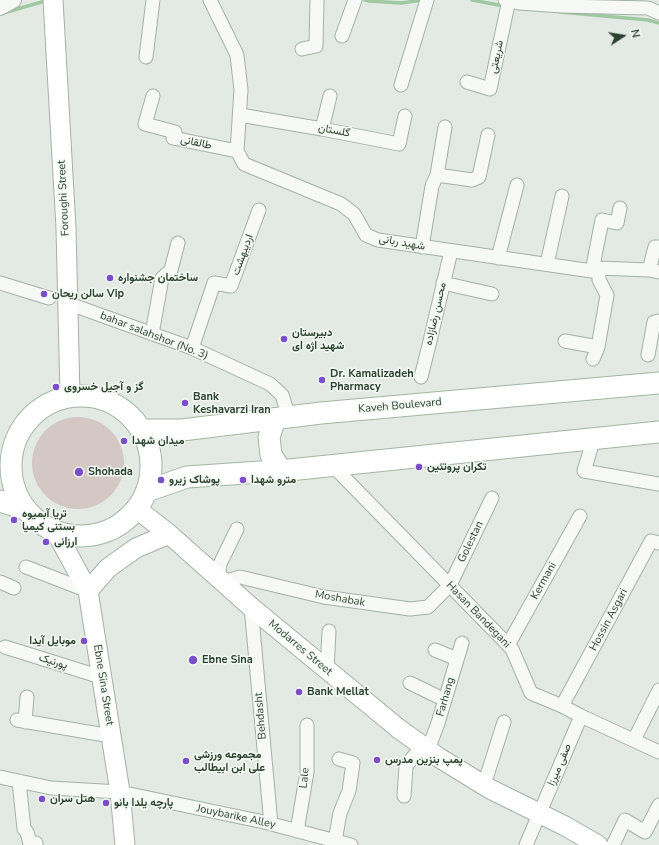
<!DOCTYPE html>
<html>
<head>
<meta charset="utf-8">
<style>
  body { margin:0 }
  #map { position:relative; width:659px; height:845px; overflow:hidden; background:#e3eae4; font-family:"Nunito Sans",sans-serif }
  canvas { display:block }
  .north { position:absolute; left:603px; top:16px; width:40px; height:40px; -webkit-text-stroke:3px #f3f8f3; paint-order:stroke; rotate:78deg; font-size:11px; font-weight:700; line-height:16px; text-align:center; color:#2b422f }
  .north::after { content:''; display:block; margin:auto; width:14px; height:18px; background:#2b422f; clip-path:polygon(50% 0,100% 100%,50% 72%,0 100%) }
</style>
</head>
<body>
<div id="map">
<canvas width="659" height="845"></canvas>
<div class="north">N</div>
</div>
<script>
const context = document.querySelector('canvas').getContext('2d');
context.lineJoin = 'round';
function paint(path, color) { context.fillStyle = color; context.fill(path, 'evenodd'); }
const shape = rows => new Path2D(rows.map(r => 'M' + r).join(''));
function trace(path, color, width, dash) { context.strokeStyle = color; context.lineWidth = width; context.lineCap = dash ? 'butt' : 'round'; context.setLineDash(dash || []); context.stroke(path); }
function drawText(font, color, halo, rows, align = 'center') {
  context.font = font + ' "Nunito Sans",Vazirmatn,sans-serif'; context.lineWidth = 3; context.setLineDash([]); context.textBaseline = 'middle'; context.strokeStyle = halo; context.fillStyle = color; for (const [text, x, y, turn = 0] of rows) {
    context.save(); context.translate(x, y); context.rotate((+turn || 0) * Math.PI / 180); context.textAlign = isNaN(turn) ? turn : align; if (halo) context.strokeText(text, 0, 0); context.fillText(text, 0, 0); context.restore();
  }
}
paint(shape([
  '32 463a46 46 0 1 1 92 0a46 46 0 1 1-92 0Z'
]), '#d4c8c4');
trace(shape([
  [365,0,369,1,401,3,423,0],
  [472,0,504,6],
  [7,12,45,1],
  [560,12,648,20,659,23]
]), '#a0c9a1', 3.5);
const minor = shape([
  [210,0,237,55,241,90,237,151,244,164,341,204,354,214,366,235,378,240,592,271,599,268,649,270,659,272],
  [505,0,519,3,562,6,648,8,659,13],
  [342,36,355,0],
  [302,49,316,46,317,0],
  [146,57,153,0],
  [467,82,490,89,509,0],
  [401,85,427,0],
  [153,96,145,124,175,132,173,138,237,151],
  [240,115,322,129,399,144,405,116],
  [322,129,330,96],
  [437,175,445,127],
  [422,247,432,186,437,175,472,180,479,177,488,135],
  [498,258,517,185],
  [547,264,562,196],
  [649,270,655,247,659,247],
  [592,271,602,220,617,223,620,208],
  [0,283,49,298],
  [443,283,492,294],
  [67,303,192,348,270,384,282,395,289,417],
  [152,334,162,278,171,270,178,243],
  [565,341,598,347],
  [192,348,214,283,231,286,259,210],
  [648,355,654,322,659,321],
  [593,359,598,347,607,295,599,280,599,268],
  [421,377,430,341,451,251],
  [594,438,584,471,659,484],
  [332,465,512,649,531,693,562,706,581,716,659,752],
  [26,567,88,591],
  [218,578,220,564,237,529],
  [0,582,14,588],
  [223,582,240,577,324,597,410,609,428,607,450,585,492,498],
  [251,607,271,824],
  [508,645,580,516],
  [5,647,101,677],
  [435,650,457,659],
  [327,671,329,631],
  [410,683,445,700],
  [562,706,651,541,659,543],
  [17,720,111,736],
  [25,722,27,697],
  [634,740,659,690],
  [428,750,438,723,462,643],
  [0,777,51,788,120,792,264,822,351,845],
  [19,781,24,829,27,832,30,844,36,843],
  [484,785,504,722],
  [404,796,406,766,422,746],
  [297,831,307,772,307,725],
  [335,841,340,813,349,791,353,763,339,759],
  [526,845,581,716],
  [613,845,625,820,645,832,659,805]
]);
const tertiary = shape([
  [0,7,13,0]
]);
const secondary = shape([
  [53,0,66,228,70,396],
  [137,509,169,534,251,607,399,729,438,757,490,789,565,826,598,845],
  [56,532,88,591,120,792,125,845],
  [88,591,108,568,136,548,169,534]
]);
const primary = shape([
  '11 466a70 70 0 1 1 140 0a70 70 0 1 1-140 0Z',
  [275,419,269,437,271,455,281,470],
  [141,430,182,430,321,413,659,383],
  [147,491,187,477,289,470,659,432],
  [0,501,25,509]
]);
trace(minor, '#a4b1a6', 15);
trace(tertiary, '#a4b1a6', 18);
trace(secondary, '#a4b1a6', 21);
trace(primary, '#a3b6a5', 23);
trace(minor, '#f6f9f6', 13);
trace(tertiary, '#f6f9f6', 16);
trace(secondary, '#fff', 19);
trace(primary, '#fff', 21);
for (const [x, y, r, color] of [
  [110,278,4,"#7b4ec9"],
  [44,294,4,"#7b4ec9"],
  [284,339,4,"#7b4ec9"],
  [322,380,4,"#7b4ec9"],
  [56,387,4,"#7b4ec9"],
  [185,403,4,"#7b4ec9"],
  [124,441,4,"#7b4ec9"],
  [419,467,4,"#7b4ec9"],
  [79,472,5,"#7b4ec9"],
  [161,480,4,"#7b4ec9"],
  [243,480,4,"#7b4ec9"],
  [14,520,4,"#7b4ec9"],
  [46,542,4,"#7b4ec9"],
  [84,641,4,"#7b4ec9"],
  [193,660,5,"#7b4ec9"],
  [299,692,4,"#7b4ec9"],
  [377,760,4,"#7b4ec9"],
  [186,761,4,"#7b4ec9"],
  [42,799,4,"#7b4ec9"],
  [106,803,4,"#7b4ec9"]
]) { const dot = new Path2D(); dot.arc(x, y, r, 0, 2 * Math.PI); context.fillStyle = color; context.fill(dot); trace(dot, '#f3f8f3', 1.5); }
drawText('11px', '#2b422f', '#f3f8f3', [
  ["شریعتی",497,57,-78],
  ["گلستان",334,131,11],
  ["طالقانی",196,143,12],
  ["Foroughi Street",64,198,-93],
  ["شهید ربانی",402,243,10],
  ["اردیبهشت",243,255,-70],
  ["محسن رضازاده",436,314,-77],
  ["bahar salahshor (No. 3)",154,336,21],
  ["Kaveh Boulevard",400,406,-5],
  ["Golestan",471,542,-64],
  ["Kermani",544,581,-61],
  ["Moshabak",340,599,10],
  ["Hasan Bandegani",478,615,46],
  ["Hossin Asgari",609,620,-62],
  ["Modarres Street",300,648,40],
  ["پورنیک",53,662,17],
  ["Ebne Sina Street",103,685,81],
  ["Farhang",446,697,-74],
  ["Behdasht",261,716,-95],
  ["صفی میرزا",560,765,-67],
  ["Lale",305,778,-84],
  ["Jouybarike Alley",236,817,12]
]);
drawText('bold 11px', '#2b422f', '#f3f8f3', [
  ["ساختمان جشنواره",118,278],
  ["سالن ریحان Vip",52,294],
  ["دبیرستان",292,333],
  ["شهید اژه ای",292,346],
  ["Dr. Kamalizadeh",330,374],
  ["Pharmacy",330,387],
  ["گز و آجیل خسروی",64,387],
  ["Bank",193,397],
  ["Keshavarzi Iran",193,410],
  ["میدان شهدا",132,441],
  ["تکران پروتئین",427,467],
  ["Shohada",88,472],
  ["پوشاک زیرو",169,480],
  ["مترو شهدا",251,480],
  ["تریا آبمیوه",22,514],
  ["بستنی کیمیا",22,527],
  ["ارزانی",54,542],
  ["موبایل آیدا",76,641,"right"],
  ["Ebne Sina",202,660],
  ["Bank Mellat",307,692],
  ["مجموعه ورزشی",194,755],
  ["علی ابن ابیطالب",194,768],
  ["پمپ بنزین مدرس",385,760],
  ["هتل سران",50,799],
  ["پارچه یلدا بانو",114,803]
], 'left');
</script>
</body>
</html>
